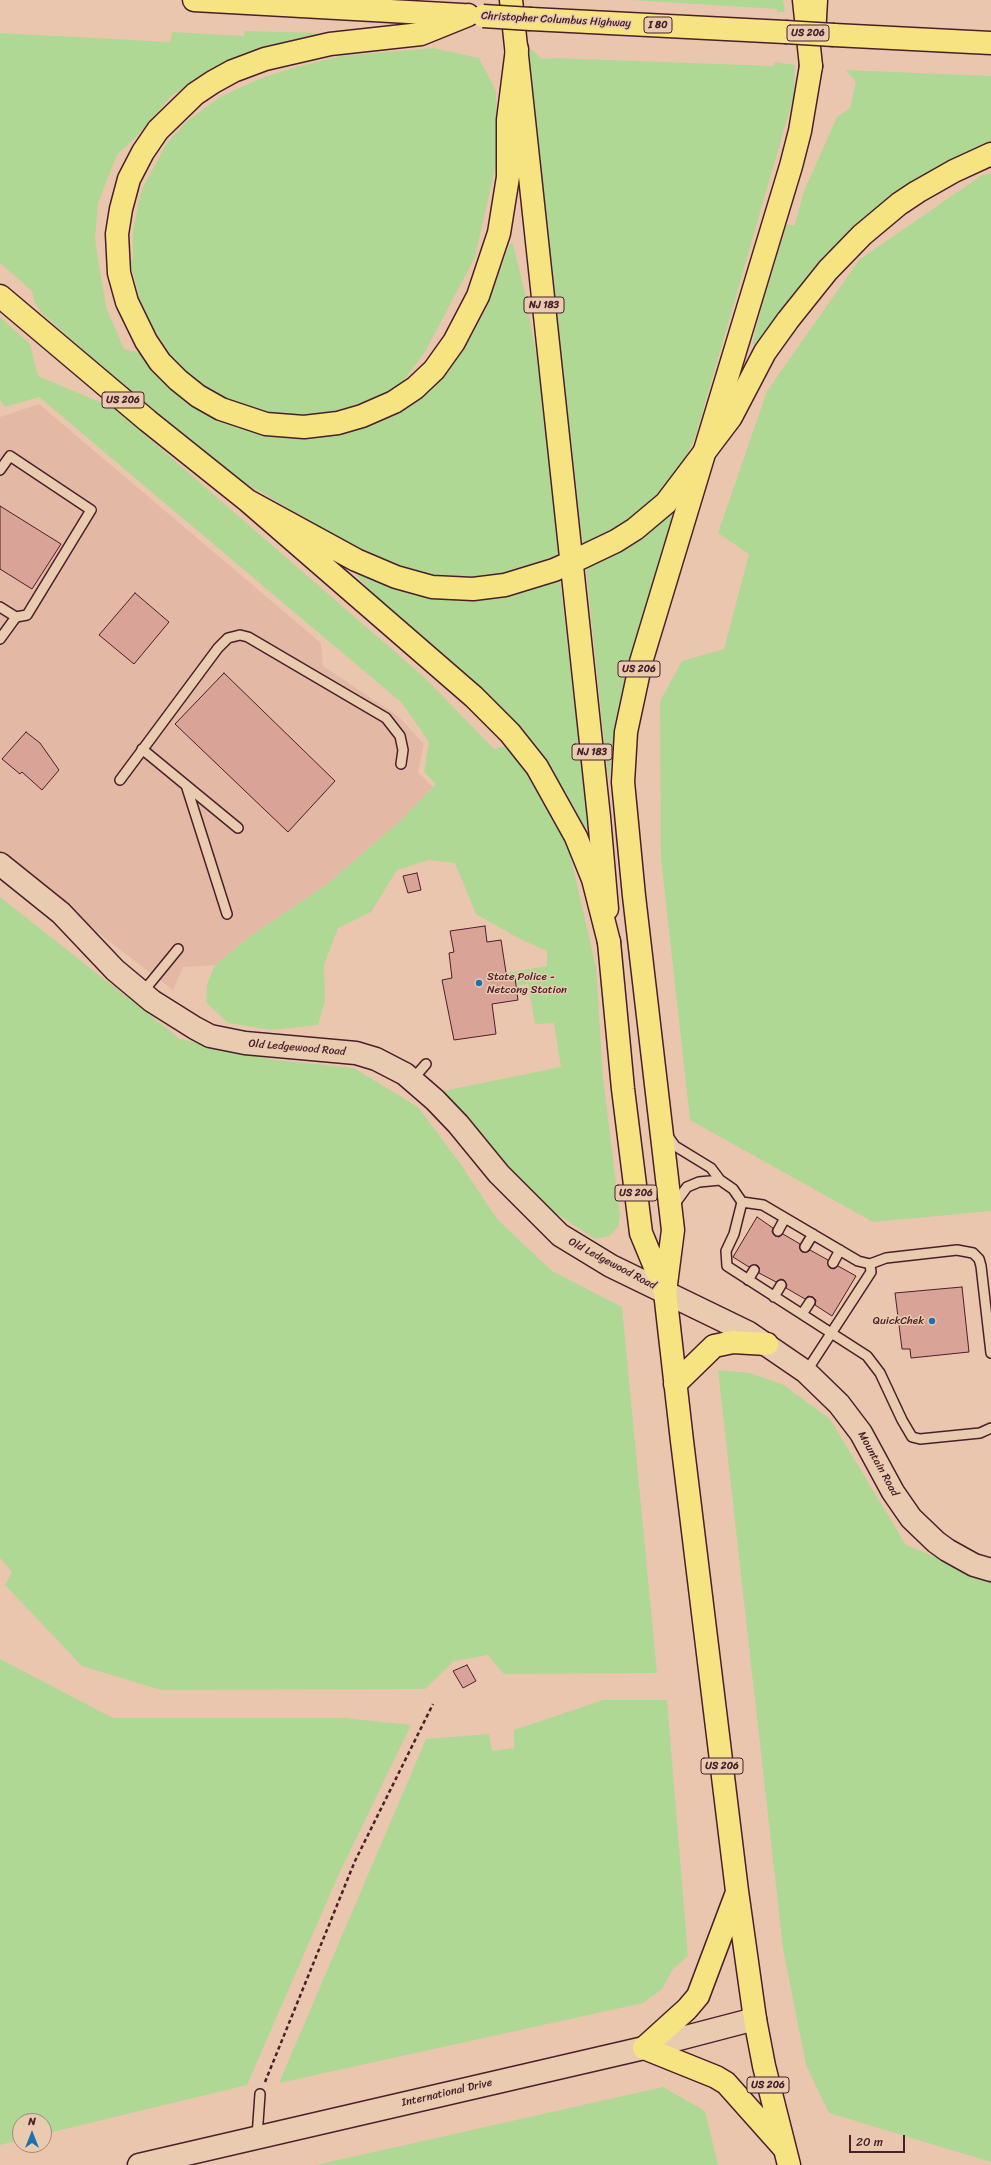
<!DOCTYPE html>
<html>
<head>
<meta charset="utf-8">
<style>
  body { margin:0 }
  #map { position:relative; width:991px; height:2165px; overflow:hidden; background:#ebc6ae; font-family:Sriracha,sans-serif }
  canvas { display:block }
  .north { position:absolute; left:12px; top:2113px; width:40px; height:40px; box-sizing:border-box; background:#e9ccb0; border:1px solid #a9877b; border-radius:50%; rotate:0deg; font-size:11px; font-weight:700; line-height:16px; text-align:center; color:#4a1f2b }
  .north::after { content:''; display:block; margin:auto; width:14px; height:18px; background:#1f6fb2; clip-path:polygon(50% 0,100% 100%,50% 72%,0 100%) }
  .scale { position:absolute; left:849px; top:2135px; width:56px; height:18px; box-sizing:border-box; border:2px solid #4a1f2b; border-top:0; padding-left:5px; font-size:12px; line-height:14px; white-space:nowrap; color:#4a1f2b; -webkit-text-stroke:3px #e9ccb0; paint-order:stroke }
</style>
</head>
<body>
<div id="map">
<canvas width="991" height="2165"></canvas>
<div class="north">N</div>
<div class="scale">20 m</div>
</div>
<script>
const context = document.querySelector('canvas').getContext('2d');
context.lineJoin = 'round';
function paint(path, color) { context.fillStyle = color; context.fill(path, 'evenodd'); }
const shape = rows => new Path2D(rows.map(r => 'M' + r).join(''));
function trace(path, color, width, dash) { context.strokeStyle = color; context.lineWidth = width; context.lineCap = dash ? 'butt' : 'round'; context.setLineDash(dash || []); context.stroke(path); }
function drawText(font, color, halo, rows, align = 'center') {
  context.font = font + ' Sriracha,sans-serif'; context.lineWidth = 3; context.setLineDash([]); context.textBaseline = 'middle'; context.strokeStyle = halo; context.fillStyle = color; for (const [text, x, y, turn = 0] of rows) {
    context.save(); context.translate(x, y); context.rotate((+turn || 0) * Math.PI / 180); context.textAlign = isNaN(turn) ? turn : align; if (halo) context.strokeText(text, 0, 0); context.fillText(text, 0, 0); context.restore();
  }
}
paint(shape([
  [39,404,321,643,323,666,398,716,424,744,418,772,433,787,399,822,326,885,249,937,215,965,183,967,173,990,110,942,0,851,0,417]
]), '#e3b9a5');
paint(shape([
  [630,0,783,0,785,12,777,12,777,9],
  [245,31,316,33,317,36,237,57,172,95,135,138,117,155,98,203,95,238,100,272,107,310,124,349,136,352,141,351,236,426,402,408,452,365,470,339,487,307,510,243,513,244,525,293,539,371,559,551,556,556,513,572,491,577,452,578,413,571,351,545,242,481,202,449,113,376,42,313,34,301,32,291,0,263,0,33,170,42,172,32,244,36],
  [433,48,479,58,496,91,498,155,475,257,425,352,403,381,389,392,362,403,333,412,309,416,282,415,258,410,227,400,199,384,175,362,154,329,140,300,130,261,133,260,133,232,138,204,143,187,167,143,186,122,220,97,257,80,292,68,341,56],
  [528,50,532,50,542,59,553,58,773,66,775,62,795,65,794,95,695,438,686,456,663,491,647,508,620,526,584,543,582,541],
  [846,70,991,76,991,144,897,193,839,242,799,289,757,345,752,344,763,302,787,224,794,226,795,224,804,191,837,117,850,108,856,82],
  [991,173,991,1211,873,1222,690,1120,661,859,660,701,682,661,724,649,749,554,718,533,767,391,859,260,982,175],
  [0,317,30,344,38,376,114,408,425,678,494,749,506,746,535,785,554,818,570,854,596,967,603,1078,620,1216,618,1227,609,1236,595,1239,548,1208,519,1181,443,1091,561,1067,554,1023,535,1024,528,984,516,986,515,978,489,981,488,976,547,966,547,951,518,938,476,914,455,863,428,860,397,870,371,912,338,928,324,965,325,1001,318,1025,271,1030,228,1023,206,1002,207,984,215,965,249,937,326,885,399,822,436,784,424,772,429,742,402,703,39,397,5,407,0,400],
  [675,506,625,675,616,726,609,778,608,778,586,569,588,566,624,549],
  [354,573,403,591,454,600,487,599,518,594,560,580,589,828,585,828,568,796,542,756,514,720,475,682,373,594],
  [0,897,180,1039,276,1060,354,1068,418,1107,460,1163,497,1219,552,1271,622,1307,657,1673,504,1674,488,1655,454,1661,425,1689,161,1690,82,1666,5,1585,12,1572,0,1558],
  [718,1370,750,1373,782,1384,830,1419,906,1545,991,1580,991,2162,829,2113,806,2065,783,1949],
  [0,1659,113,1718,345,1718,411,1725,338,1876,247,2085,44,2134,44,2121,20,2121,20,2140,0,2145],
  [603,1700,667,1700,688,1956,673,1969,662,1989,643,2003,279,2083,426,1739,489,1734,492,1751,514,1748,514,1730],
  [663,2087,705,2111,718,2165,316,2165]
]), '#afd894');
const building = shape([
  [0,506,61,544,32,589,0,569,0,506],
  [135,593,169,622,134,664,99,635,135,593],
  [224,673,335,781,288,832,175,724,224,673],
  [26,732,40,743,59,770,42,790,22,772,20,774,2,759,26,732],
  [417,873,421,890,408,893,403,876,417,873],
  [485,926,487,942,501,940,507,979,515,978,518,1000,492,1004,496,1034,454,1040,442,980,452,978,449,953,454,952,450,931,485,926],
  [757,1217,773,1228,772,1232,775,1236,779,1237,783,1234,800,1244,800,1249,802,1252,807,1252,810,1250,828,1260,830,1268,834,1269,838,1266,856,1276,832,1316,815,1305,816,1300,813,1297,808,1296,805,1299,786,1288,787,1285,784,1280,781,1279,776,1282,759,1273,759,1267,757,1265,749,1267,733,1257,757,1217],
  [962,1287,969,1352,911,1358,910,1349,902,1349,895,1293,962,1287],
  [467,1665,476,1681,463,1688,453,1671,467,1665]
]);
paint(building, '#daa398');
trace(building, '#4a1f2b', 1);
const service = shape([
  [0,470,10,456,91,510,27,615,16,617,0,607],
  [0,639,16,617],
  [142,749,238,828],
  [120,780,218,648,228,638,240,635,248,637,386,718,400,736,403,750,401,764],
  [186,785,227,914],
  [142,993,178,949],
  [412,1080,426,1064],
  [667,1135,675,1146,711,1168,720,1180,699,1182,687,1187,674,1205],
  [720,1180,733,1189,742,1202,734,1234,726,1251,727,1266,867,1356,880,1373,902,1420,912,1437,920,1439,980,1433,991,1428],
  [742,1202,763,1205,858,1261,870,1264,886,1258,957,1250,973,1253,979,1259,981,1266,991,1353],
  [778,1231,785,1218],
  [805,1247,813,1234],
  [833,1263,840,1250],
  [748,1280,754,1270],
  [774,1297,781,1285],
  [802,1314,810,1302],
  [806,1372,871,1272,870,1264],
  [257,2137,260,2094]
]);
const tertiary = shape([
  [0,864,61,913,115,970,152,1001,195,1028,210,1036,245,1043,356,1053,376,1059,405,1074,435,1100,458,1124,499,1174,560,1235,611,1266,749,1333,806,1372,839,1404,861,1433,893,1492,911,1518,936,1542,947,1550,974,1565,991,1570]
]);
const secondary = shape([
  [139,2165,644,2048,755,2019]
]);
const primary = shape([
  [511,0,599,817,607,909],
  [814,36,816,0]
]);
const trunk = shape([
  [609,942,623,1089,641,1233,665,1291],
  [675,1384,714,1346,733,1342,767,1344],
  [736,1895,698,1996,687,2009,644,2048,716,2077,726,2083,783,2147],
  [789,2165,764,2066,755,2019,737,1891,682,1441,665,1292,673,1230,634,896,623,782,626,732,641,662,791,166,800,131,811,66]
]);
const motorway = shape([
  [194,0,462,15],
  [804,0,811,66],
  [468,15,421,34,330,44,265,59,233,71,213,82,195,94,158,130,143,152,129,179,121,209,117,234,119,273,127,302,146,341,160,362,178,380,198,396,221,409,266,424,304,427,338,423,362,416,394,402,415,388,434,370,454,342,478,296,499,233,508,177,508,120,517,49],
  [531,19,785,32],
  [834,35,991,43],
  [0,296,148,421,248,501,474,697,510,733,537,767,576,837,593,879,609,942],
  [248,501,356,560,396,577,432,587,473,589,505,585,554,570,572,562,616,541,635,529,666,503,731,417,765,352,788,320,828,270,862,235,899,204,917,192,954,171,991,154]
]);
trace(service, '#4a1f2b', 12);
trace(tertiary, '#4a1f2b', 25);
trace(secondary, '#4a1f2b', 25);
trace(primary, '#4a1f2b', 25);
trace(trunk, '#4a1f2b', 25);
trace(motorway, '#4a1f2b', 25);
trace(shape([
  [265,2082,355,1861,433,1704]
]), '#4a1f2b', 2.5, [4, 3]);
trace(service, '#e9ccb0', 9);
trace(tertiary, '#e9ccb0', 22);
trace(secondary, '#e9ccb0', 22);
trace(primary, '#f6e381', 22);
trace(trunk, '#f6e381', 22);
trace(motorway, '#f6e381', 22);
const motorwayBridge = shape([
  [483,16,531,19],
  [785,32,834,35]
]);
trace(motorwayBridge, '#4a1f2b', 25, []);
trace(motorwayBridge, '#f6e381', 22);
for (const [x, y, r, color] of [
  [479,983,4,"#1f6fb2"],
  [932,1321,4,"#1f6fb2"]
]) { const dot = new Path2D(); dot.arc(x, y, r, 0, 2 * Math.PI); context.fillStyle = color; context.fill(dot); trace(dot, '#e9ccb0', 1.5); }
for (const [x, y, w] of [
  [658,25,28],
  [808,33,42],
  [544,305,40],
  [123,400,42],
  [639,669,42],
  [592,752,40],
  [636,1193,42],
  [722,1766,42],
  [768,2085,42]
]) { const box = new Path2D(); box.roundRect(x - w / 2, y - 8, w, 16, 3); context.fillStyle = '#e9ccb0'; context.fill(box); trace(box, '#4a1f2b', 1); }
drawText('bold 10px', '#4a1f2b', null, [
  ["I 80",658,25],
  ["US 206",808,33],
  ["NJ 183",544,305],
  ["US 206",123,400],
  ["US 206",639,669],
  ["NJ 183",592,752],
  ["US 206",636,1193],
  ["US 206",722,1766],
  ["US 206",768,2085]
]);
drawText('11px', '#4a1f2b', '#e9ccb0', [
  ["Christopher Columbus Highway",556,20,3],
  ["Old Ledgewood Road",297,1048,5],
  ["Old Ledgewood Road",612,1264,28],
  ["Mountain Road",878,1464,61],
  ["International Drive",447,2093,-13]
]);
drawText('11px', '#4a1f2b', '#e9ccb0', [
  ["State Police -",487,977],
  ["Netcong Station",487,990],
  ["QuickChek",924,1321,"right"]
], 'left');
</script>
</body>
</html>
